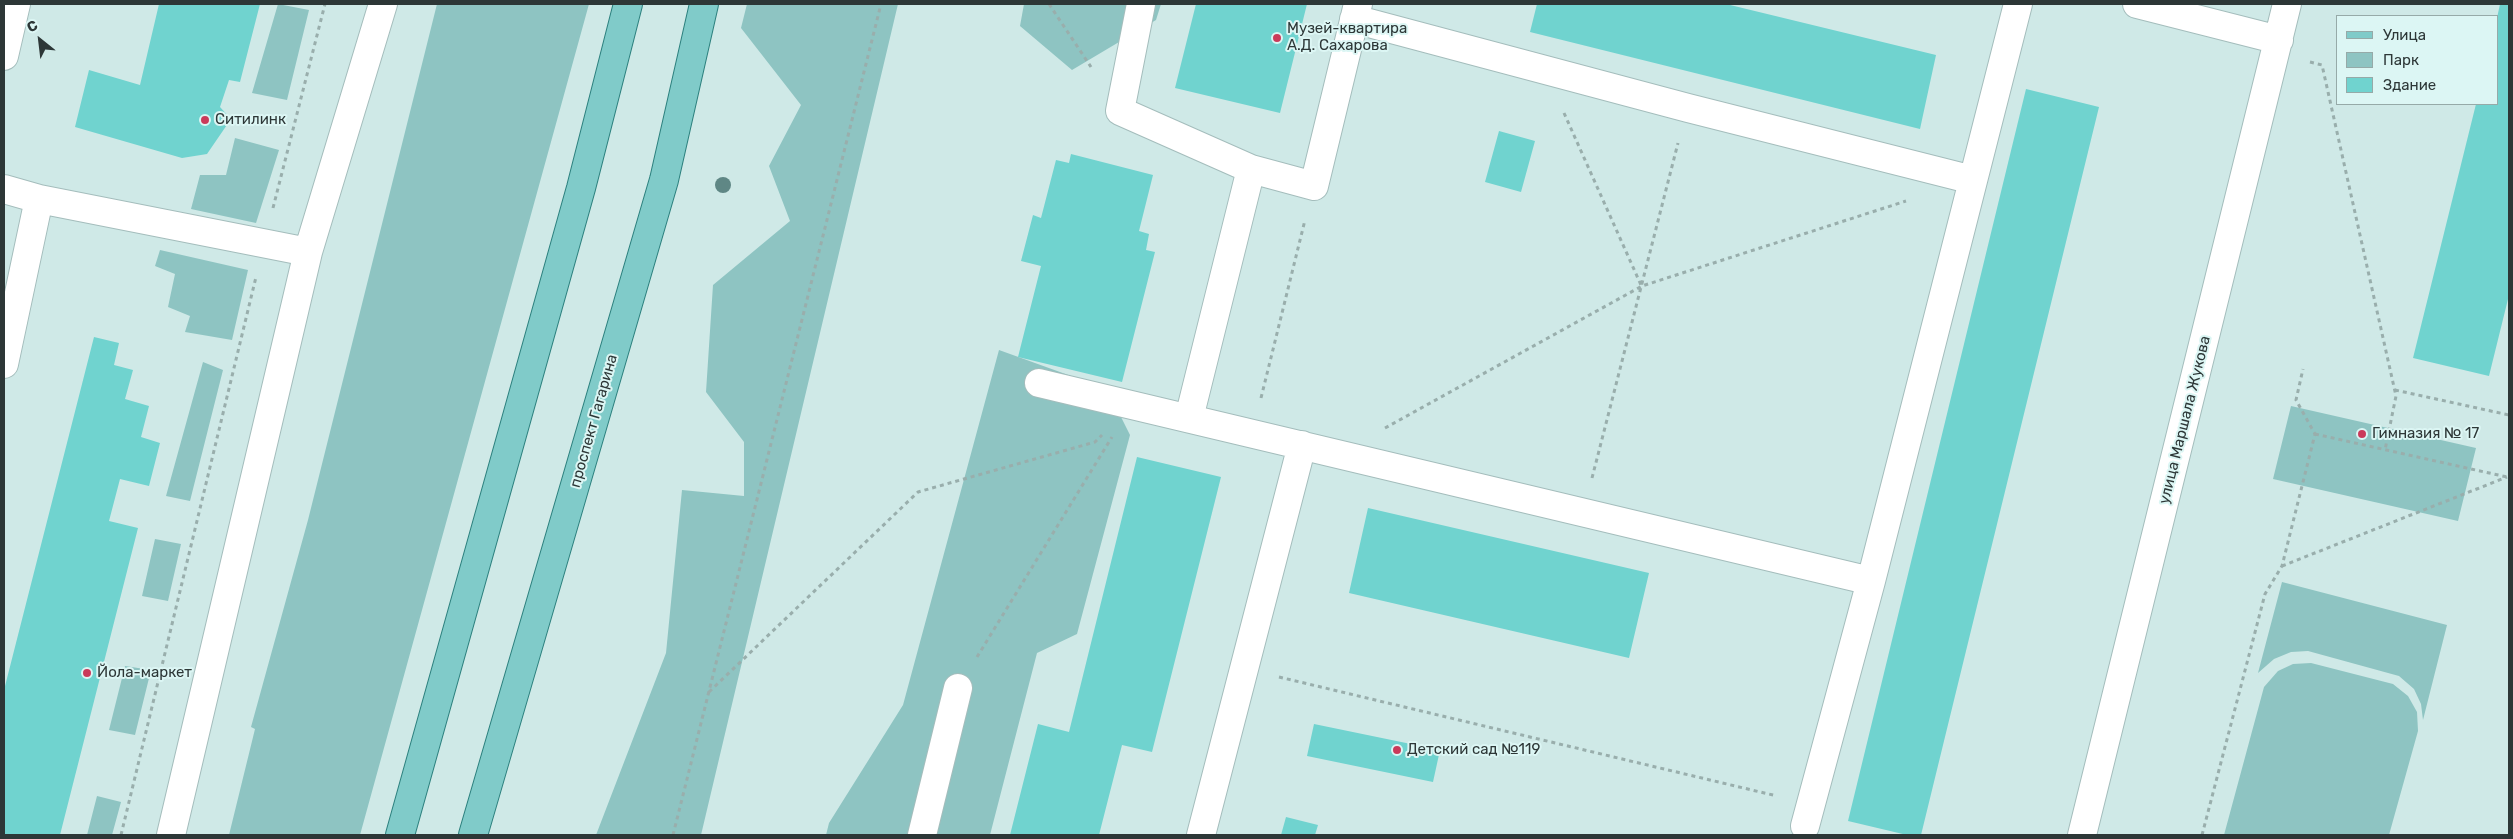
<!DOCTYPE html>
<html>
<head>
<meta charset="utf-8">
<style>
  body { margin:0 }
  #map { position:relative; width:2513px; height:839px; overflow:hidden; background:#cfe9e7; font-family:Rubik,sans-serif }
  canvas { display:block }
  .frame { position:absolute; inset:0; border:5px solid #2d3737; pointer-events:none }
  .legend { position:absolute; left:2336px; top:15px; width:162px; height:90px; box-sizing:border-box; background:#dcf6f4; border:1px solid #96aaa8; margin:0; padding:6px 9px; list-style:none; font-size:15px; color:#2d3737 }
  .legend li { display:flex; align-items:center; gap:10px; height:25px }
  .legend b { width:25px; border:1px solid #96aaa8 }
  .north { position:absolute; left:15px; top:15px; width:50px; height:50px; -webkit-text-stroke:4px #dcf6f4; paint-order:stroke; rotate:331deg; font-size:14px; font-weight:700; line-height:20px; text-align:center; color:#2d3737 }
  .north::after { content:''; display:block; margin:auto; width:18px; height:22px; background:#2d3737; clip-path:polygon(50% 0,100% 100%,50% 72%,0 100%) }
</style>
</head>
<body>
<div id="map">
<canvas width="2513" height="839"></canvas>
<div class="frame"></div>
<ul class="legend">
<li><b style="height:6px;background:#80cbc9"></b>Улица</li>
<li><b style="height:14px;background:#8ec4c2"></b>Парк</li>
<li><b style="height:14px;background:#70d3cf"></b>Здание</li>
</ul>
<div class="north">С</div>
</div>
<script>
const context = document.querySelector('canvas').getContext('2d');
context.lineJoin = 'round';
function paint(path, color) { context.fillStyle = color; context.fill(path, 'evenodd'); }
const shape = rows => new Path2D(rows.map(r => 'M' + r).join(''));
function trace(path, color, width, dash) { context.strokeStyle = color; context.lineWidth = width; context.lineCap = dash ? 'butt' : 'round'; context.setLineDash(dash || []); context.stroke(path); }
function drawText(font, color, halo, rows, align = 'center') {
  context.font = font + ' Rubik,sans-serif'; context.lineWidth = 4; context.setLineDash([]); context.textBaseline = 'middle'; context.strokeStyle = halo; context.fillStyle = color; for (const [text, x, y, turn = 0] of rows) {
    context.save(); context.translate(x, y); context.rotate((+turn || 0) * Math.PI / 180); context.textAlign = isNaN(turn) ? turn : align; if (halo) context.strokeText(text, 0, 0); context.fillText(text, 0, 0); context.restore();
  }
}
paint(shape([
  [278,4,309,10,287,100,252,93],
  [437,4,589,4,360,835,229,835,255,729,251,727,308,520],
  [747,4,898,4,701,835,596,835,666,653,682,490,744,496,744,442,706,392,713,285,790,221,769,166,801,105,741,28],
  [1024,4,1161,4,1156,20,1072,70,1020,26],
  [235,138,279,150,256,223,191,209,200,175,226,175],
  [160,250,248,270,232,340,185,332,190,316,168,307,175,274,155,266],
  [999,350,1107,389,1130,435,1077,634,1037,653,990,835,826,835,829,823,903,705],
  [203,362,223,370,190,501,166,496],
  [2291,406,2476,448,2458,521,2273,479],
  [155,539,181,544,168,601,142,596],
  [2282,582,2447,625,2423,720,2421,704,2414,689,2399,676,2308,651,2291,652,2274,659,2258,673],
  [2311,663,2393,684,2408,696,2417,712,2418,731,2389,835,2224,835,2264,687,2278,671,2293,664],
  [125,666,151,670,135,735,109,730],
  [97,796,121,802,112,835,87,835]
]), '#8ec4c2');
paint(shape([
  [159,4,260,4,240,82,229,80,220,107,231,119,207,154,182,158,75,127,89,70,140,85],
  [1196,4,1307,4,1280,113,1175,88],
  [1537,4,1726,4,1936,55,1920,129,1530,32],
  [2500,4,2509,4,2509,295,2489,376,2413,358,2476,104,2497,104,2497,18],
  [2026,89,2099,107,1921,835,1907,835,1848,821],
  [1499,131,1535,141,1521,192,1485,182],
  [1071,154,1153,175,1139,231,1149,234,1146,250,1155,252,1122,382,1018,357,1041,266,1021,261,1033,215,1041,218,1056,160,1069,163],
  [94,337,119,343,114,365,133,370,125,399,149,406,141,437,160,443,149,486,120,479,109,521,138,528,60,835,4,835,4,690],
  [1137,457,1221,477,1152,752,1122,745,1099,835,1010,835,1038,724,1069,732],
  [1368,508,1649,573,1629,658,1349,593],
  [1314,724,1440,750,1433,782,1307,756],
  [1286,817,1318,825,1315,835,1281,835]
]), '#70d3cf');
const minor = shape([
  [1141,4,1120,111,1251,169],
  [2137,4,2279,40],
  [1354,19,1688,108,1973,180],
  [4,56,16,4],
  [4,189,39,199,308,252],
  [4,364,39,199],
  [1039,383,1871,581],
  [1189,418,1251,169,1314,186,1358,4],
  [1805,826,1871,581,2018,4],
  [171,835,308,252,383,4],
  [922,835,958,688],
  [1201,835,1302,445],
  [2082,835,2287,4]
]);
const major = shape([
  [400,835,581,188,628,4],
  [473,835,664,180,704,4]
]);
trace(minor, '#a4bdbc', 30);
trace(major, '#2c807e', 30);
trace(shape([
  [1049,4,1091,67],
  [2310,62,2322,65,2396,396,2385,450],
  [1564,113,1641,285],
  [273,208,325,4],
  [2395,390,2509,415],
  [1261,398,1305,220],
  [1385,428,1642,286,1906,201],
  [2315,434,2507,477,2509,475],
  [1592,478,1678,143],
  [2282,566,2507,477],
  [977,657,1112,437],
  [1279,677,1777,796],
  [709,692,918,492,1095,442,1102,435],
  [121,835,256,277],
  [673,835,881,4],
  [2202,835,2265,594,2282,566,2315,434,2296,400,2303,369]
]), '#99aeac', 3, [4, 4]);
trace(minor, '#fff', 28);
trace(major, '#80cbc9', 28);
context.fillStyle = '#5f8785';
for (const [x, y] of [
  [723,185]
]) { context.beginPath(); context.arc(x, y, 8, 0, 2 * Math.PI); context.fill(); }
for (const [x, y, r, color] of [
  [1277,38,5,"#ca3a5a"],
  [205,120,5,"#ca3a5a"],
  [2362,434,5,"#ca3a5a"],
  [87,673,5,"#ca3a5a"],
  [1397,750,5,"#ca3a5a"]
]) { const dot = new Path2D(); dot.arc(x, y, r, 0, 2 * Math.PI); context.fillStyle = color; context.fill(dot); trace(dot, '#dcf6f4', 2); }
drawText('15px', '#2d3737', '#dcf6f4', [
  ["Музей-квартира",1287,29],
  ["А.Д. Сахарова",1287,46],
  ["Ситилинк",215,120],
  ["Гимназия № 17",2372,434],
  ["Йола-маркет",97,673],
  ["Детский сад №119",1407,750]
], 'left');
drawText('15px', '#2d3737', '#dcf6f4', [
  ["улица Маршала Жукова",2185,420,-76],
  ["проспект Гагарина",594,421,-74]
]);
</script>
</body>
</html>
